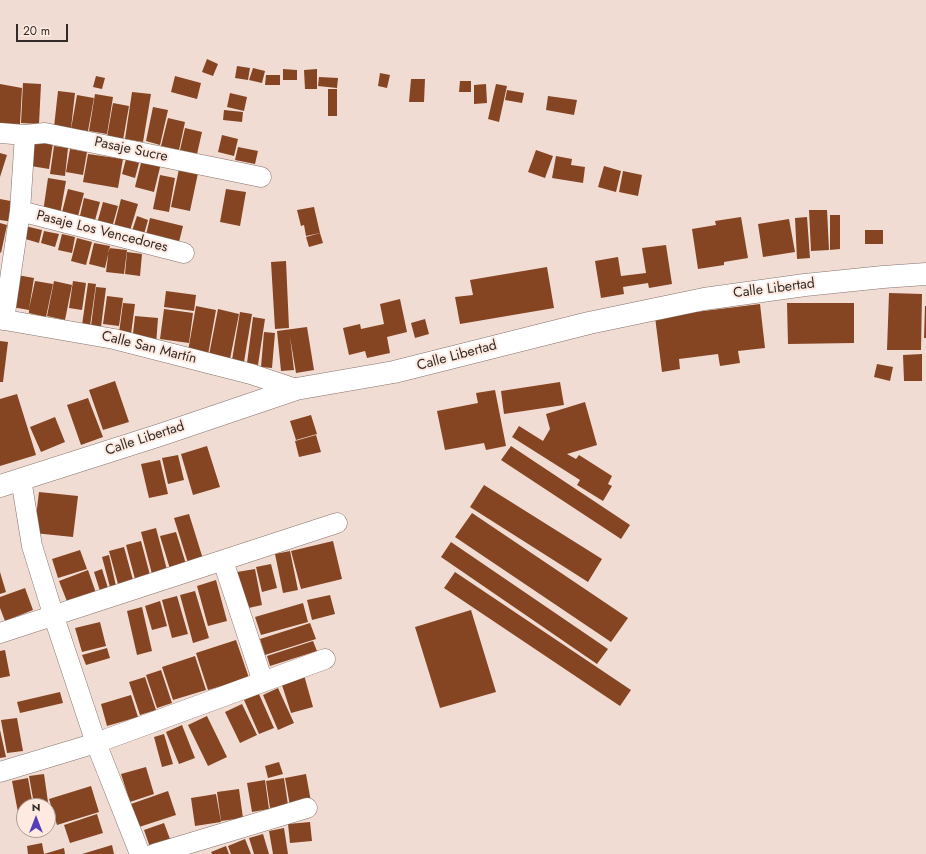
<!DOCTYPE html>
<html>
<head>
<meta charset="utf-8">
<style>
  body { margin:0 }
  #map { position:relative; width:926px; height:854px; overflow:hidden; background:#f1dcd3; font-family:Jost,sans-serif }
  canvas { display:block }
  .north { position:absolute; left:16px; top:798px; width:40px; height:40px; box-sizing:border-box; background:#feeae0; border:1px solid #ac9e96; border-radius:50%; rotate:0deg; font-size:11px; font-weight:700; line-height:16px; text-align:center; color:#322b27 }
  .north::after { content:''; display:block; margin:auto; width:14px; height:18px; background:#543db5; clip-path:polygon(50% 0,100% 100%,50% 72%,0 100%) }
  .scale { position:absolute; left:16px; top:24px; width:52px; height:18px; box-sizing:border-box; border:2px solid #322b27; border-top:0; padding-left:5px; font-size:12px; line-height:14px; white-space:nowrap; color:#322b27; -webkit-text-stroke:3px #feeae0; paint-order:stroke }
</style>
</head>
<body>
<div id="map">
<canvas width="926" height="854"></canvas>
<div class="north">N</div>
<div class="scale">20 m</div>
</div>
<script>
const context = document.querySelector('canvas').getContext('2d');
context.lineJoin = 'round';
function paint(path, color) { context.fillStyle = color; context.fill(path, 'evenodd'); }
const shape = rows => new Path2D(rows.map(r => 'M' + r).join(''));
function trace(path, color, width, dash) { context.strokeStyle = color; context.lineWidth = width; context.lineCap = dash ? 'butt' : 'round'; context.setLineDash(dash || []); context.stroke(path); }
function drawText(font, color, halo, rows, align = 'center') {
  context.font = font + ' Jost,sans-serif'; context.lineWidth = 4; context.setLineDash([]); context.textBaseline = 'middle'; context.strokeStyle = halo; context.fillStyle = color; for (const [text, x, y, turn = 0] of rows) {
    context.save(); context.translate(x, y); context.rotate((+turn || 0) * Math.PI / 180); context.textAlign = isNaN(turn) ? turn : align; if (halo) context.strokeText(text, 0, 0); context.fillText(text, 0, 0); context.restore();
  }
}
paint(shape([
  [207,59,218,64,213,76,202,72],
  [237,66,250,68,248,80,235,78],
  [253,68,265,71,262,83,249,80],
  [283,69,297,70,297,80,283,80],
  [317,69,317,89,305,89,304,70],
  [380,73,390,75,387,88,378,86],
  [266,75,280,75,280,85,265,85],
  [96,76,105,78,102,89,93,87],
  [175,76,201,83,197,99,171,92],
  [319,77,338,78,337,88,318,86],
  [411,79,425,79,424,102,409,102],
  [460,81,471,81,471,92,459,92],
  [23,83,41,84,39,124,21,123],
  [0,84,22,88,20,124,0,126],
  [486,84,487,103,474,104,474,85],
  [496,84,507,86,499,122,488,119],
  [328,89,337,89,337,116,328,116],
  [507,90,524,93,522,103,505,100],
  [58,91,75,93,71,128,54,127],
  [132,92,151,94,143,142,125,139],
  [230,93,247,97,244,111,227,107],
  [95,94,113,97,107,134,89,131],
  [77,95,94,98,88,131,71,129],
  [548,96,577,100,574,115,546,110],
  [113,103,129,106,123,140,107,137],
  [153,107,168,110,160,145,146,141],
  [224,110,243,112,242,122,223,120],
  [168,118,185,122,179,150,161,146],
  [185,128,202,132,197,154,180,150],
  [222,135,238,139,234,156,218,152],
  [35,140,53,143,49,169,31,166],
  [54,146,68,148,65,176,50,174],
  [238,147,258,151,255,164,235,160],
  [70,149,87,152,83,175,66,172],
  [536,150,553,156,545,178,528,172],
  [0,153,7,155,0,177],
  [88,154,123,159,118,188,83,182],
  [556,156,572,159,571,165,585,167,583,183,552,178],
  [126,159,139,163,135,178,122,174],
  [142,159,161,163,154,192,135,187],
  [604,166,621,171,616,192,598,187],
  [179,169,198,173,190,211,171,207],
  [623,171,642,175,638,196,619,192],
  [160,175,175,178,169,212,153,209],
  [48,178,66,181,60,215,43,212],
  [68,189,84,193,77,220,61,216],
  [226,189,246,192,240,226,220,222],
  [84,198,100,202,94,224,79,220],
  [0,199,16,202,13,222,0,220],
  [121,199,138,204,129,234,113,230],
  [103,202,118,206,111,231,96,227],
  [314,207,320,233,306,236,304,225,301,226,297,210],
  [809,210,827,210,829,250,811,251],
  [830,215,840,215,840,249,830,250],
  [137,216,148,220,143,238,131,234],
  [741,217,748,258,724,262,724,265,698,269,692,229,716,225,715,221],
  [807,217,810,258,797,259,795,218],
  [150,218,183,226,178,246,145,239],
  [789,219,795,252,763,257,758,224],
  [0,223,7,225,1,253,0,252],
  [25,226,42,230,39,243,22,238],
  [865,230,883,230,883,244,865,244],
  [44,231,59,234,55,247,41,243],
  [320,233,323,243,309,247,306,237],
  [62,234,75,237,72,253,58,250],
  [77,238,92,242,86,265,71,261],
  [94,243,110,246,105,268,89,264],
  [666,245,672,284,649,288,648,283,623,287,624,294,601,298,595,261,618,257,621,276,646,273,642,248],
  [109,248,127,250,124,274,106,272],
  [127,252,142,254,140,276,125,274],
  [286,261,289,328,275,329,271,262],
  [547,267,554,308,460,324,455,297,473,295,470,280],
  [17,275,34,278,29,309,35,281,53,284,46,317,29,313,29,310,12,307],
  [54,281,72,285,65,320,47,316],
  [73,281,86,283,82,310,69,308],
  [88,283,96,284,90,326,82,325],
  [96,287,106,288,101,327,91,326],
  [166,291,196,295,194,311,164,307],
  [889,293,922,294,921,350,887,350],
  [107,296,123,298,119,326,103,324],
  [400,299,407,332,387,337,390,353,367,358,365,351,349,355,343,328,360,324,361,329,384,324,380,304],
  [123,303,135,304,131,334,119,333],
  [787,303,854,303,854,343,788,344],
  [760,304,765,348,738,351,740,363,720,366,718,354,679,359,680,369,662,372,655,317],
  [196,306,216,310,208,355,188,351],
  [925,306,926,306,926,338,924,338],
  [164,309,193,313,189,343,160,339],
  [218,309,239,314,230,359,209,355],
  [240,312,252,314,244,362,232,360],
  [135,316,158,318,156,345,132,343],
  [253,317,265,319,258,365,247,363],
  [425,319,429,334,415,338,411,323],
  [307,327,314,370,296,373,290,337,294,370,281,371,277,331],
  [264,332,275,333,272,368,261,367],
  [0,341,8,342,3,382,0,382],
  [922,354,922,381,904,381,903,355],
  [877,364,893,367,890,381,874,377],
  [115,381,129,422,103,430,89,390],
  [560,382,564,405,504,414,501,391],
  [495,390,506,446,486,450,484,443,445,450,437,411,478,403,476,393],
  [17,394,36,455,0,466,0,399],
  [88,398,103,437,81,445,67,405],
  [585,402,597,445,567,454,576,459,579,455,612,476,608,484,612,486,603,501,577,485,580,480,512,437,519,426,543,441,550,429,546,414],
  [311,415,317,434,296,440,290,421],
  [55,417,65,442,41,452,30,427],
  [316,435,321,452,299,457,295,441],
  [207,446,220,487,193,495,181,454],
  [511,446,630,525,621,539,501,460],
  [178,455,184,480,168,484,162,458],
  [160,460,168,494,149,498,141,464],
  [484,485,602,559,588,582,470,507],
  [39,492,78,496,73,537,34,533],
  [472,513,628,618,611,642,455,537],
  [189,514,203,559,188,563,174,518],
  [156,528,167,570,152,574,141,532],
  [176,532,186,564,170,569,160,536],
  [141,541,150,575,135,579,126,545],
  [333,541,342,579,301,589,291,551],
  [451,542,608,649,597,664,441,557],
  [124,547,133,580,118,584,109,551],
  [80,550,87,569,58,578,52,559],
  [290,551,298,590,283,593,275,554],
  [109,555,116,586,110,587,102,557],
  [271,564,277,588,262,592,256,567],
  [102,569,108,588,100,591,94,572],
  [255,569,262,605,244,609,237,572],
  [88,570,96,593,68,604,59,581],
  [0,572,6,592,0,594],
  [455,572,631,690,620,706,444,588],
  [216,580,227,621,208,626,197,586],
  [25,588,33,610,5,621,0,608,0,597],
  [195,591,209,638,193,643,180,595],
  [330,595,335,614,312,620,307,600],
  [177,596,188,634,172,638,162,600],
  [160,601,167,626,152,630,145,606],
  [303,603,308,622,261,635,255,617],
  [142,607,152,651,137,655,127,611],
  [471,610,496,692,440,708,415,627],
  [100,622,106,646,82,652,75,628],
  [310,623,316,639,265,655,260,639],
  [236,640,249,678,208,690,196,653],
  [313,641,317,651,270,666,267,656],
  [107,648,110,658,86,665,82,655],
  [5,650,10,676,0,678,0,651],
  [195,656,206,690,173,700,162,667],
  [161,670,172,703,157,708,146,675],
  [304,675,313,707,291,713,281,682],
  [145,677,156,710,140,715,129,682],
  [278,688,294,723,278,730,263,695],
  [60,692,63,703,20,713,17,702],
  [259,694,274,728,259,734,244,700],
  [131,695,138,717,107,726,101,704],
  [242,704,257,735,240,743,225,712],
  [207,716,227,757,208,766,188,725],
  [17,718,23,751,7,753,1,720],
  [182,725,195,758,179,764,166,732],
  [0,730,6,757,0,758],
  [164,734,173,764,162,767,154,737],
  [279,762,283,774,268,778,265,766],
  [146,767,154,794,130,802,121,774],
  [44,774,48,802,34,804,29,776],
  [306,774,311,802,290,806,285,778],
  [28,778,33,806,24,806,24,828,21,828,12,781],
  [284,778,288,805,270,808,266,781],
  [265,780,269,809,252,812,247,783],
  [91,786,99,812,57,825,49,799],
  [239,789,243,818,221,821,217,792],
  [168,791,176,815,136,828,128,805],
  [216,794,221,822,195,826,191,798],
  [97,814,103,833,70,843,64,825],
  [310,822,312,841,290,843,288,824],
  [164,823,170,839,150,847,144,830],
  [284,828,288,854,273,854,269,831],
  [263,834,269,854,254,854,249,838],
  [245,839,251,854,231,854,228,846],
  [42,843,44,854,28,854,27,846],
  [112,845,114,854,82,854],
  [226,846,229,854,212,854,211,852],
  [64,848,65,854,44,854]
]), '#854522');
const minor = shape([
  [0,133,25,135,45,133,261,177],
  [20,211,184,253],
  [0,319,114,339,251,374,296,389],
  [4,320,20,211,25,135],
  [21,479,32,546,54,617,96,743,140,854],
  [223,561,263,682],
  [0,633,337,523],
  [0,772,96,743,325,659],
  [154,854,307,808]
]);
const tertiary = shape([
  [0,486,160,435,296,389,394,372,589,323,704,299,805,285,883,277,926,274]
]);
trace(minor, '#85726a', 21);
trace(tertiary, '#85726a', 23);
trace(minor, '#fff', 20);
trace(tertiary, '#fff', 22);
drawText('14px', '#322b27', '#feeae0', [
  ["Pasaje Sucre",131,150,12],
  ["Pasaje Los Vencedores",102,232,14],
  ["Calle Libertad",774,289,-7],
  ["Calle San Martín",149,348,14],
  ["Calle Libertad",457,356,-15],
  ["Calle Libertad",145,439,-18]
]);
</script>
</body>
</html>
